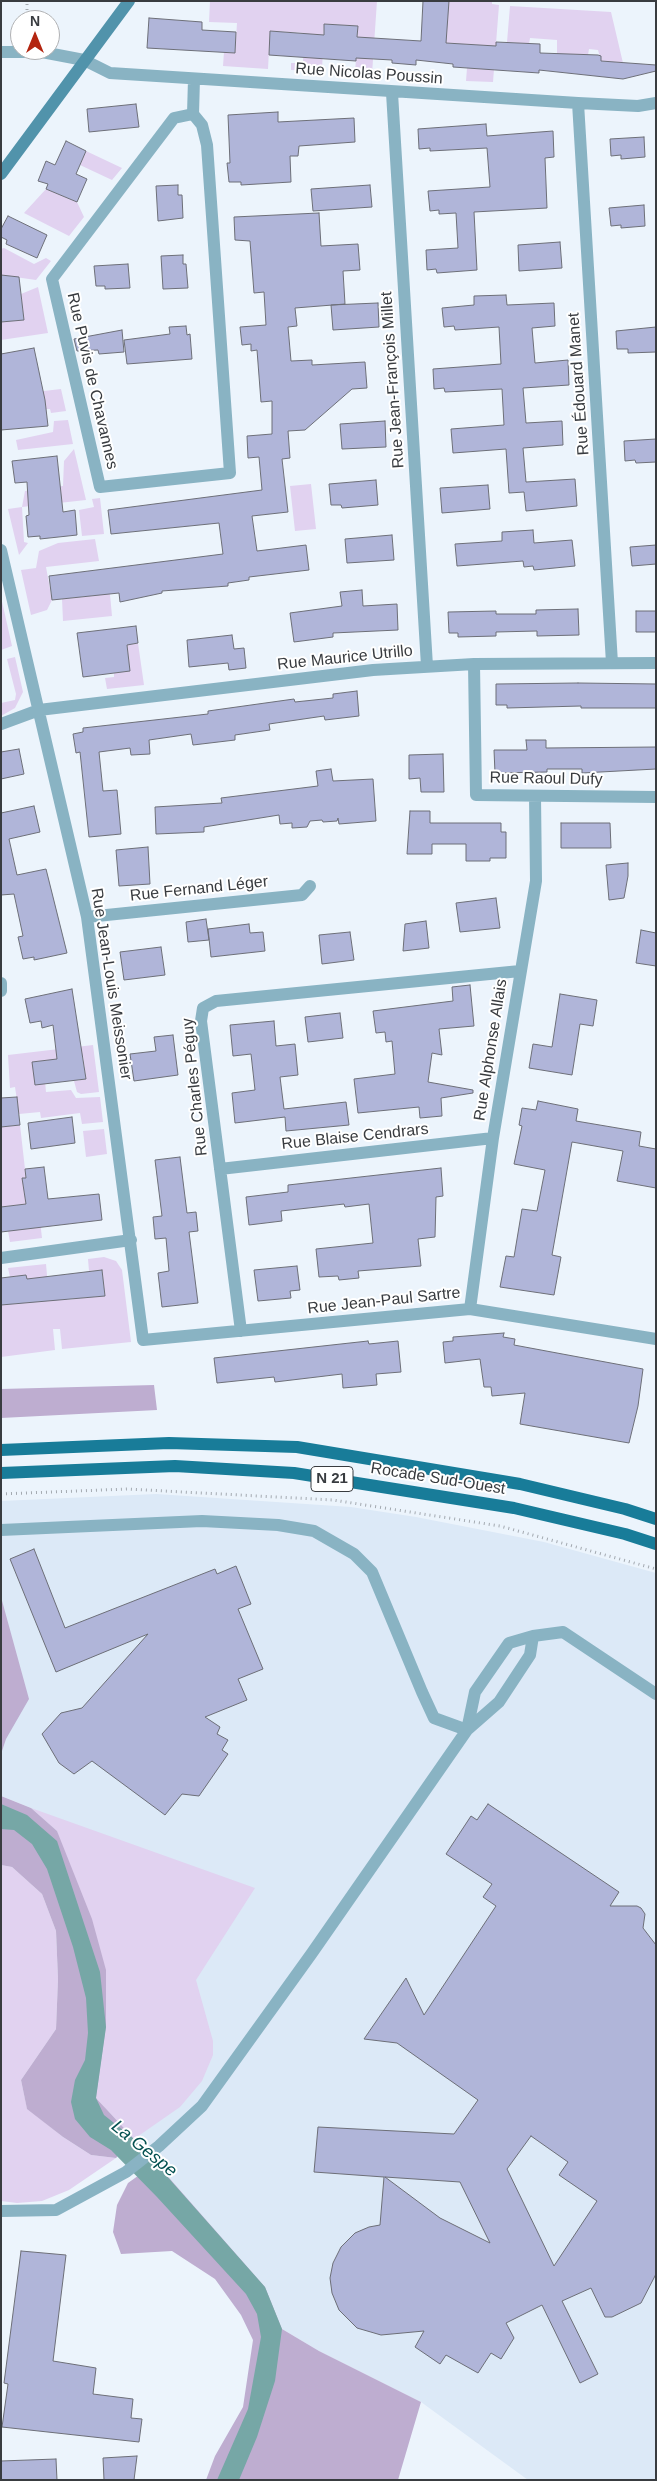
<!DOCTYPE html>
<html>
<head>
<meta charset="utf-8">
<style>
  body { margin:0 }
  #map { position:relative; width:657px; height:2481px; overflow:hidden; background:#ecf4fc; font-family:Arial,sans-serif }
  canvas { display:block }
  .frame { position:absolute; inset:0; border:2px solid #393c40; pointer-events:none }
  .north { position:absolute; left:10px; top:10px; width:50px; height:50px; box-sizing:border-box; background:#fff; border:1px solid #b0b1b3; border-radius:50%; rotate:0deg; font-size:14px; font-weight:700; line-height:20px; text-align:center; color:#393c40 }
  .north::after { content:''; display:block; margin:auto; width:18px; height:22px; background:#b32510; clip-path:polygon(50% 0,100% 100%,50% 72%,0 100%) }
</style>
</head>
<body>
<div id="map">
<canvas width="657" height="2481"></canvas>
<div class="frame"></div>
<div class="north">N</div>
</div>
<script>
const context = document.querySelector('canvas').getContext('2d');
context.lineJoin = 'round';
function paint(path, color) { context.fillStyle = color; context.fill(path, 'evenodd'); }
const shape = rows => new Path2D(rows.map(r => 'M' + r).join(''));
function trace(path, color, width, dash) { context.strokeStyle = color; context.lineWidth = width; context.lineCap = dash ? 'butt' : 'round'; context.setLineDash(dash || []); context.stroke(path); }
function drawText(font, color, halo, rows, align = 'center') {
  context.font = font + ' Arial,sans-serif'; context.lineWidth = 4; context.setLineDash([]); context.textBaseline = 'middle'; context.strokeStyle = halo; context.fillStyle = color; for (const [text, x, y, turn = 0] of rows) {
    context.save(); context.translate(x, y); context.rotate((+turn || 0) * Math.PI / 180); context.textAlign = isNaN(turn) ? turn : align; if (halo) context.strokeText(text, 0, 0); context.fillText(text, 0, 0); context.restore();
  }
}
paint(shape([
  [156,1494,351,1507,416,1517,544,1542,656,1573,656,2480,528,2480,421,2402,319,2351,282,2329,265,2287,134,2139,104,2115,106,2027,31,1808,1,1796,1,1501]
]), '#dce9f7');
paint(shape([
  [210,1,377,1,372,74,355,74,358,26,324,24,322,71,291,70,291,63,303,63,304,33,270,31,268,69,223,66,224,52,235,53,237,23,209,22],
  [447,1,492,1,492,4,499,5,493,82,466,81,467,68,477,69,478,45,445,43],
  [510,6,611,12,623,63,601,61,598,50,589,49,588,55,557,54,557,40,530,38,529,44,507,42],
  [86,151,122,168,112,180,80,165],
  [46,189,77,202,84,217,69,236,24,213],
  [4,248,34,264,46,258,51,261,36,280,1,275,1,249],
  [38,287,48,333,1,340,1,322,24,320,21,294],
  [61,389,66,411,51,413,50,409,46,409,45,400,1,404,1,396],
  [68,420,73,444,18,450,16,440,53,432,54,421],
  [74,449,86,500,22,507,24,542,28,543,19,555,8,509,22,507,25,491,63,486,64,461],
  [311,484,316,529,295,531,290,486],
  [100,498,104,534,82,536,79,510,94,507,92,499],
  [95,539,99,561,46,567,52,600,47,610,31,615,21,570,36,568,39,551,58,543],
  [108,573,112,616,63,621,62,599,98,595],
  [1,597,12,646,1,650],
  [138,643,144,685,107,689,105,678,114,677,114,673,130,671,127,645],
  [15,657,23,692,15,708,1,716,1,703,15,700,16,694,7,659],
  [93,1045,99,1092,81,1094,77,1092,74,1081,86,1079,83,1056,33,1062,45,1081,46,1092,71,1090,76,1098,100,1097,103,1122,82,1124,80,1113,41,1118,40,1112,19,1114,15,1087,10,1088,8,1055],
  [20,1125,26,1178,23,1178,26,1204,1,1207,1,1127],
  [104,1129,107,1154,86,1157,83,1131],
  [38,1203,42,1238,10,1242,8,1231],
  [104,1257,116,1261,122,1270,131,1342,62,1349,60,1329,53,1329,55,1350,1,1357,1,1305,29,1302,26,1275,10,1277,8,1268,46,1264,49,1298,67,1298,67,1300,105,1295,102,1270,89,1271,88,1259],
  [31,1808,255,1888,196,1980,213,2041,213,2055,202,2081,180,2107,134,2139,96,2098,106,2027,57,1831],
  [1,1865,12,1867,42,1894,56,1931,58,1979,56,2029,21,2080,27,2108,63,2137,91,2155,116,2158,69,2190,42,2201,17,2203,1,2201]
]), '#e1d2f0');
paint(shape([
  [154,1385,157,1410,1,1418,1,1389],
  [1,1597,29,1699,6,1739,1,1754],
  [1,1796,31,1808,57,1831,92,1919,106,1970,106,2027,96,2098,134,2139,116,2158,91,2155,63,2137,27,2109,21,2080,56,2029,58,1979,56,1931,42,1894,12,1867,1,1865],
  [156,2163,265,2287,282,2329,319,2351,421,2402,398,2480,206,2480,215,2456,243,2407,253,2340,241,2315,215,2279,172,2251,121,2254,113,2232,117,2205,128,2183]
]), '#beadd0');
paint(shape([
  [1,1804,27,1815,57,1841,100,1972,106,2027,96,2098,104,2115,134,2139,265,2287,282,2329,275,2381,257,2437,239,2480,217,2480,248,2409,261,2337,257,2314,246,2294,157,2197,111,2150,90,2137,75,2119,71,2102,75,2080,85,2060,88,2033,86,1998,73,1947,47,1869,32,1844,14,1830,1,1829]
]), '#76a7a6');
const building = shape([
  [423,1,449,1,446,43,496,46,496,42,540,44,540,53,598,55,601,56,601,61,656,65,656,71,623,79,539,70,539,73,453,67,453,64,416,60,416,65,392,63,392,60,356,58,356,61,269,55,270,31,324,35,324,24,358,26,357,37,421,41,423,1],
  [149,18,202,22,202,30,236,32,235,53,147,48,149,18],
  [136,104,139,127,89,132,87,109,136,104],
  [278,112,278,122,354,118,355,142,299,146,298,156,290,156,291,182,241,185,241,182,229,182,227,163,230,163,228,115,278,112],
  [486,124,487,136,553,131,554,157,545,158,547,208,474,212,477,270,437,273,436,269,427,270,426,250,458,248,456,213,439,214,439,210,430,211,428,191,490,187,487,148,430,151,430,148,419,149,418,129,486,124],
  [644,137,645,157,621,159,621,155,611,156,610,139,644,137],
  [66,141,86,151,76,174,87,179,77,202,46,189,48,184,38,181,46,161,55,165,66,141],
  [178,185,178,195,182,195,183,218,158,221,156,186,178,185],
  [370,185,372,207,313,211,311,189,370,185],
  [644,205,645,226,621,228,621,225,611,226,609,208,644,205],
  [319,213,321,246,358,244,360,270,343,271,345,304,295,308,297,326,288,327,291,361,312,360,312,365,365,362,367,388,352,389,305,430,288,431,290,458,282,459,288,512,252,516,257,551,306,545,309,570,249,577,249,580,228,583,228,586,162,591,162,593,120,602,119,593,52,600,49,576,223,554,219,523,111,534,108,510,262,490,259,457,248,458,247,436,272,434,272,401,261,402,257,350,251,351,251,344,242,345,240,327,266,325,264,292,254,293,250,241,235,240,234,217,319,213],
  [8,216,47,235,37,258,6,244,7,240,1,237,1,229,8,216],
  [560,242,562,268,519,271,518,245,560,242],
  [183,255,183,264,186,264,188,288,163,289,161,256,183,255],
  [128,264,130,288,105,289,105,286,96,286,94,266,128,264],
  [1,275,19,277,24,320,1,322,1,275],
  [506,295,507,305,554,303,555,326,532,328,535,363,568,360,569,385,523,388,526,423,562,421,563,445,523,448,526,482,575,479,577,506,526,511,524,492,509,493,506,449,453,453,451,429,504,425,502,389,445,392,444,388,434,389,433,369,501,364,499,327,455,330,454,326,444,327,442,308,474,305,474,296,506,295],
  [378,303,379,327,333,330,331,305,378,303],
  [186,326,187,335,190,334,192,359,127,364,124,340,170,334,169,327,186,326],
  [656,327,656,352,628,353,628,349,617,349,616,331,656,327],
  [122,330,124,352,99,354,98,350,77,351,74,339,122,330],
  [34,348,45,400,48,426,1,430,1,354,34,348],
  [385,421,386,447,342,449,340,424,385,421],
  [656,439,656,462,636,463,635,460,625,461,624,441,656,439],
  [57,456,63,512,75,510,77,535,40,539,40,536,28,537,26,516,29,515,27,482,15,483,12,461,57,456],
  [376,480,378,505,342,508,341,505,331,505,329,484,376,480],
  [488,485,490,509,442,513,440,488,488,485],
  [533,530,534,543,572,540,575,566,534,570,533,566,524,567,523,561,457,566,455,544,502,541,502,532,533,530],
  [392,535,394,560,347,563,345,539,392,535],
  [656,545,656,564,632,566,630,547,656,545],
  [362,590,363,606,397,604,398,630,333,633,333,637,294,642,290,613,342,606,340,592,362,590],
  [578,609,579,635,537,636,537,631,496,632,496,636,458,637,458,633,449,633,448,612,496,611,496,614,536,614,536,610,578,609],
  [636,611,656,611,656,632,636,632,636,611],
  [136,626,138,643,127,645,130,671,83,677,77,633,136,626],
  [232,635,234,649,244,648,246,668,229,670,228,663,189,667,187,640,232,635],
  [578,683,656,684,656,708,581,708,581,706,507,708,507,705,496,705,496,684,578,683],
  [357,691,359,716,325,720,324,716,269,724,270,730,235,735,235,740,193,745,191,734,149,740,150,754,131,755,130,748,99,752,103,791,117,790,121,834,89,837,80,752,76,753,73,734,83,732,83,728,208,714,208,711,294,699,295,702,333,698,333,694,357,691],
  [526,740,546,740,546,748,656,747,656,769,582,773,582,769,547,769,547,772,495,773,494,750,527,750,526,740],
  [19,749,24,774,1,779,1,752,19,749],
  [443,754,444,792,421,792,420,778,409,779,409,755,443,754],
  [331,769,333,781,373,779,376,821,339,824,338,818,337,821,323,822,322,820,310,821,307,827,292,828,292,823,280,824,279,815,204,827,204,832,156,834,155,807,222,803,221,798,318,786,316,771,331,769],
  [34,806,40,832,9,839,17,875,46,869,67,953,34,960,34,957,23,959,18,937,23,936,14,894,1,895,1,813,34,806],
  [410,811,430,811,430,823,501,823,501,832,506,832,506,858,490,858,490,861,466,861,466,844,432,844,432,854,407,854,410,811],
  [561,823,610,823,611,848,561,848,561,823],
  [148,847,150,884,119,886,116,850,148,847],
  [628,863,628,876,624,898,609,900,606,865,628,863],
  [496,898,500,928,460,932,456,903,496,898],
  [206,919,209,940,188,942,186,922,206,919],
  [426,921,429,948,403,951,405,924,426,921],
  [249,924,250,933,263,932,265,951,211,957,208,929,249,924],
  [641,930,656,933,656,966,636,963,641,930],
  [350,932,354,960,322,964,319,935,350,932],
  [161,947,165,975,124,980,120,952,161,947],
  [470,985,474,1026,439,1029,442,1055,432,1053,428,1082,473,1090,473,1093,441,1098,442,1116,420,1118,419,1107,358,1113,354,1079,395,1074,392,1041,386,1042,385,1032,376,1033,373,1011,453,1001,452,987,470,985],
  [72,989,86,1079,35,1085,32,1062,57,1059,53,1025,42,1028,41,1021,30,1023,25,999,72,989],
  [560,994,597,1000,593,1026,580,1024,572,1075,529,1068,533,1044,552,1047,560,994],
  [340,1013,343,1038,308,1042,305,1017,340,1013],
  [274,1021,276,1046,295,1044,298,1075,280,1077,284,1109,346,1102,349,1125,286,1131,285,1117,235,1123,232,1093,255,1090,251,1054,233,1056,230,1025,274,1021],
  [173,1035,178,1075,134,1081,130,1054,156,1051,154,1037,173,1035],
  [17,1097,20,1125,1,1127,1,1098,17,1097],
  [538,1101,578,1109,576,1121,641,1132,639,1146,656,1149,656,1188,617,1181,623,1151,572,1142,552,1255,561,1257,554,1295,500,1287,506,1256,514,1257,522,1209,537,1211,545,1170,514,1164,522,1126,519,1125,522,1108,536,1110,538,1101],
  [72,1117,75,1143,31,1149,28,1123,72,1117],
  [180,1157,187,1213,196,1212,198,1231,189,1232,198,1303,162,1307,158,1273,169,1271,166,1238,155,1239,153,1217,162,1216,155,1160,180,1157],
  [44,1167,48,1199,99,1194,102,1220,1,1232,1,1207,26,1204,22,1178,26,1178,25,1169,44,1167],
  [441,1168,443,1196,436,1197,435,1237,418,1239,421,1266,358,1271,359,1278,339,1280,338,1276,319,1277,316,1249,373,1243,369,1204,345,1207,344,1204,281,1211,282,1221,249,1225,246,1197,288,1192,288,1185,441,1168],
  [297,1266,300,1290,290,1291,291,1298,258,1301,254,1270,297,1266],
  [102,1270,105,1296,1,1305,1,1278,26,1275,27,1279,102,1270],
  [504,1333,503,1337,515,1339,514,1345,643,1369,638,1406,629,1443,520,1424,525,1393,492,1396,491,1387,484,1387,480,1359,445,1363,443,1342,453,1341,453,1337,504,1333],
  [368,1341,369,1344,398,1341,401,1372,376,1374,377,1385,343,1388,342,1374,275,1382,274,1377,217,1383,214,1358,368,1341],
  [34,1549,65,1628,215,1569,217,1574,236,1566,251,1604,238,1609,263,1669,238,1679,247,1700,205,1717,220,1727,217,1734,228,1740,222,1750,228,1754,199,1796,182,1794,165,1815,92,1761,74,1774,59,1763,42,1734,61,1713,82,1708,148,1634,56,1672,10,1559,34,1549],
  [488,1804,619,1892,610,1906,637,1906,641,1908,645,1914,643,1928,656,1945,656,2274,641,2303,612,2317,605,2317,591,2288,562,2301,598,2374,580,2383,542,2305,506,2323,514,2338,501,2359,491,2353,478,2373,446,2355,440,2364,415,2347,424,2331,381,2335,357,2328,339,2310,332,2293,330,2278,333,2263,341,2247,355,2233,369,2227,380,2225,384,2177,314,2172,318,2127,454,2134,478,2100,397,2043,364,2039,406,1978,424,2015,496,1906,483,1897,492,1884,446,1854,471,1816,477,1820,488,1804],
  [531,2136,568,2162,559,2175,597,2201,554,2266,507,2169,531,2136],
  [385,2177,460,2182,490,2243,440,2218,385,2177],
  [21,2251,66,2255,53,2361,96,2368,93,2394,133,2399,131,2418,142,2419,139,2442,2,2427,8,2384,4,2383,21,2251],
  [137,2456,134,2480,104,2480,103,2458,137,2456],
  [56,2459,57,2480,1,2480,1,2461,56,2459]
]);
paint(building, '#b0b5d9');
trace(building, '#6d6f78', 1);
trace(shape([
  [27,15,27,1],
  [1,1494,127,1489,333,1500,500,1526,656,1569]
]), '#a3a9b0', 3, [1, 4]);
trace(shape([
  [1,983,1,991],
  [1,1530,202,1521,278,1525,314,1531,354,1554,372,1572,422,1692,434,1718,467,1730],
  [467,1730,475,1692,509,1643,533,1636,563,1632,656,1694],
  [1,2211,56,2210,126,2172,159,2146,202,2106,312,1953,467,1730,499,1702,530,1655,533,1636]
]), '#89b3c3', 12);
trace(shape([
  [1,52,42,52,84,60,110,73,578,103,638,106,656,103],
  [392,93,427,666],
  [578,103,612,663],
  [193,114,202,125,207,145,230,473,100,487,52,279,174,118,193,114],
  [193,114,194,79],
  [1,550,87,917,143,1340,470,1309,656,1339],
  [474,664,476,795,656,797],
  [1,724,39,710,373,670,474,664,656,663],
  [87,917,302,895,310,886],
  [220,1169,493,1138],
  [1,1258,131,1240],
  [470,1309,493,1138,536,881,535,796],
  [241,1331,201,1021,203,1008,216,1001,520,971]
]), '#89b3c3', 12);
trace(shape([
  [1,174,129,1]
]), '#5193ab', 12);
trace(shape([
  [1,1450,169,1443,297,1447,520,1484,625,1509,656,1519],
  [1,1473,175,1466,294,1473,514,1508,625,1534,656,1544]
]), '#187c99', 12);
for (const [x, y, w] of [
  [332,1479,42]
]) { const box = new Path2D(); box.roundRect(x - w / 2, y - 12.5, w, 25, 4); context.fillStyle = '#fff'; context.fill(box); trace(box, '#393c40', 1); }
drawText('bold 15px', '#393c40', null, [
  ["N 21",332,1479]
]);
drawText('16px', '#393c40', '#fff', [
  ["Rue Nicolas Poussin",369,74,4],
  ["Rue Jean-François Millet",393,380,-94],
  ["Rue Puvis de Chavannes",92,381,77],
  ["Rue Édouard Manet",579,384,-94],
  ["Rue Maurice Utrillo",345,658,-6],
  ["Rue Raoul Dufy",546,779,1],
  ["Rue Fernand Léger",199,889,-6],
  ["Rue Jean-Louis Meissonier",111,984,81],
  ["Rue Alphonse Allais",491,1050,-81],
  ["Rue Charles Péguy",195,1087,-96],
  ["Rue Blaise Cendrars",355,1137,-6],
  ["Rue Jean-Paul Sartre",384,1301,-6],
  ["Rocade Sud-Ouest",438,1479,9]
]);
drawText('italic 18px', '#035050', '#fff', [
  ["La Gespe",144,2149,39]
]);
</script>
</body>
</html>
